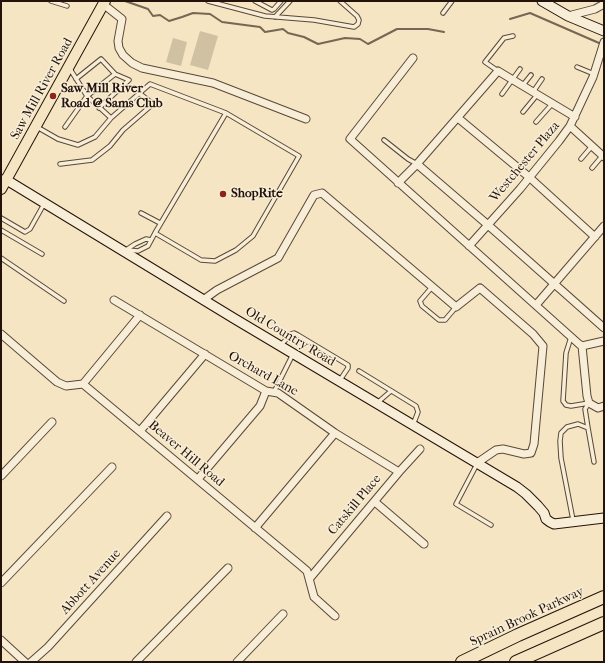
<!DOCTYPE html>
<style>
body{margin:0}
#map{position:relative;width:605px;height:663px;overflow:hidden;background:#f5e5c2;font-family:"IM FELL French Canon",serif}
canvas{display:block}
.frame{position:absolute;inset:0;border:2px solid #24130b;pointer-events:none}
</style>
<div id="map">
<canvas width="605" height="663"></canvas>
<div class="frame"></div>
</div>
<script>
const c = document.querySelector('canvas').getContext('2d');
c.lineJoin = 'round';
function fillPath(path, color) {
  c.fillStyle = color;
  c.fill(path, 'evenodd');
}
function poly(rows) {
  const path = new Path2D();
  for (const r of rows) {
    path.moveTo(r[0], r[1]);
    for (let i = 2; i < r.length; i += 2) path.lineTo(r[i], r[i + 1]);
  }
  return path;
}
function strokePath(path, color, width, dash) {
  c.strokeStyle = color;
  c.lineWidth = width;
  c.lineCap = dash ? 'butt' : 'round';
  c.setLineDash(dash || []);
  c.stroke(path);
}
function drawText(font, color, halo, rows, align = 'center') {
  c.font = font + ' "IM FELL French Canon",serif';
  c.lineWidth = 3;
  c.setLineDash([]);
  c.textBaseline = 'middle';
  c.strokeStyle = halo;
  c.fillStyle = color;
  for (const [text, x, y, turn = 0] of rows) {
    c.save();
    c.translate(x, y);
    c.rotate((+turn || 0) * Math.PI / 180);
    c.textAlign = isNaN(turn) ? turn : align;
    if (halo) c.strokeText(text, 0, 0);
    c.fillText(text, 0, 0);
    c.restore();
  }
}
fillPath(poly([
 [200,31,218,36,208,70,190,65],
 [173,38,187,42,181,66,166,62]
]), '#d1c1a3');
strokePath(poly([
 [125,1,148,9,153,16,160,15,169,21,182,17,193,13,210,14,222,22,260,27,265,32,283,29,288,33,304,37,318,44,345,38,360,39,368,44,397,29,428,29,444,32],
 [510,19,530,13,599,43]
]), '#776654', 2);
const lane = poly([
 [51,1,67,6],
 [208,1,265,16,314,20,354,27,358,24,359,20,357,16,340,1],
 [255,1,272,10,274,9,281,1],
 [443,13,452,1],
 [275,17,290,1],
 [577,67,594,74],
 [70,69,87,96,111,118],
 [498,71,485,62,504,38,513,36],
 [523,85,531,75],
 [533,92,542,79],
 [502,94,520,69],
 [99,108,129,80,115,74],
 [523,112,537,95],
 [536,122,552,104],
 [37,127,58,139,78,145,95,137,111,118,150,84,226,113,299,156,253,236,236,250,215,261,201,260,155,233,226,113],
 [65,127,87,96,115,74,101,59,76,79],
 [384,140,408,159,417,164],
 [581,159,592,146],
 [60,164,92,160,110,146,123,130,153,104,139,93],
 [592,168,603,155],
 [141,213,160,223],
 [1,218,25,232,30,229,44,204],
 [1,230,42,254],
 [126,250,135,244,146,239,151,240],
 [127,250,138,251,148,246,155,233],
 [1,258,64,301],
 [432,287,420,301,422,306,439,320,445,320,456,307],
 [571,337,566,353,563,401,566,405,571,406,589,403],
 [280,346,291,334,294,333,298,335,348,365,348,368,340,380],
 [359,371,416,406,418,412,413,425],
 [274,392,293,354],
 [377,403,391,391],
 [588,428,585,409,589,403],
 [477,464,456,504,491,525],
 [573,520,561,458,560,441,561,433,567,427,578,424,588,428,594,462]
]);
const street = poly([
 [103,4,122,19,118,41,119,48,123,55,132,63,142,68,213,83,306,119],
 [568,16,595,9,604,4],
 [413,58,350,139,579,344,582,346,587,396,589,403,598,408,604,406],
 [458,118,529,177,595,237],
 [570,126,604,157],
 [417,164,488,225,604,328],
 [398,183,417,164,498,71,575,117],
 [469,246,520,189,559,141,570,126,593,77,604,42],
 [114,300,266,391,278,393,335,433,399,472],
 [203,300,217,290,278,258,314,195,322,193,456,307,480,288,533,334,543,346,534,444,531,453,524,454,503,449,496,450,477,463],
 [536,305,604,226],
 [1,334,57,382,66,386,83,384,300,565,307,571,314,597,335,616],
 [582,346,604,341],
 [83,384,140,315],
 [140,431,205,354],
 [1,476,52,422],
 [198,479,260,406,266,391],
 [375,502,424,544],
 [255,528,335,433],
 [310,578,399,472,420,449],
 [1,583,112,467],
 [1,640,25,662],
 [31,662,48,647,167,516],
 [136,662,228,568],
 [237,662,283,614]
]);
const secondary = poly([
 [542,1,568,16,604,31],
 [5,179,235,319,517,487,526,494,538,506,544,513,546,519,550,522,554,524,604,518]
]);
const primary = poly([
 [1,189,105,1]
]);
const highway = poly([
 [462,662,518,635,604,597],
 [516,662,604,623]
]);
strokePath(lane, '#584839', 5.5);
strokePath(street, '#584839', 9);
strokePath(secondary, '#24130b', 11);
strokePath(primary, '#24130b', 12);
strokePath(highway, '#24130b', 14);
strokePath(lane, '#f8eed7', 3.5);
strokePath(street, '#f8eed7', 7);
strokePath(secondary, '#f8eed7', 9);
strokePath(primary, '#f5e5c2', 10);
strokePath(highway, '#f5e5c2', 12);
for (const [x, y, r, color] of [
 [53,96,4,"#8f2418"],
 [223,194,4,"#8f2418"]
]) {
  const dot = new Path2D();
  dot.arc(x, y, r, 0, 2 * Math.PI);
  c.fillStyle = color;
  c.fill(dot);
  strokePath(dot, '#f8eed7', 1.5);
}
drawText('13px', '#24130b', '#f8eed7', [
 ["Saw Mill River Road",42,89,-61],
 ["Westchester Plaza",525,162,-50],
 ["Old Country Road",290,337,31],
 ["Orchard Lane",263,374,29],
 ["Beaver Hill Road",186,454,40],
 ["Catskill Place",355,505,-50],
 ["Abbott Avenue",91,582,-48],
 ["Sprain Brook Parkway",527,617,-25]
]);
drawText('bold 13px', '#24130b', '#f8eed7', [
 ["Saw Mill River",61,89],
 ["Road @ Sams Club",61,104],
 ["ShopRite",231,194]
], 'left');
</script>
